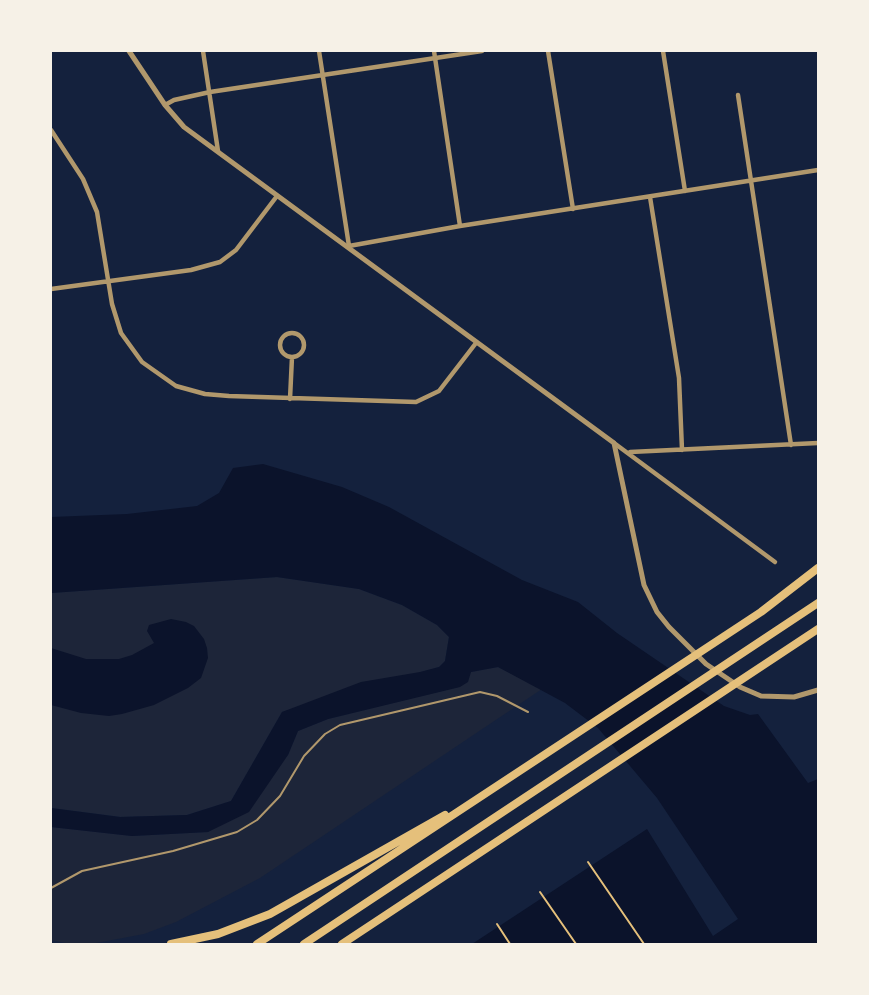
<!DOCTYPE html>
<style>
body{margin:0}
#map{position:relative;width:869px;height:995px;overflow:hidden;background:#14213d;font-family:Rubik,sans-serif}
canvas{display:block}
.frame{position:absolute;inset:0;border:52px solid #f6f1e7;pointer-events:none}
</style>
<div id="map">
<canvas width="869" height="995"></canvas>
<div class="frame"></div>
</div>
<script>
const c = document.querySelector('canvas').getContext('2d');
c.lineJoin = 'round';
function fillPath(path, color) {
  c.fillStyle = color;
  c.fill(path, 'evenodd');
}
function poly(rows) {
  const path = new Path2D();
  for (const r of rows) {
    if (r.length === 3) {
      path.moveTo(r[0] + r[2], r[1]);
      path.arc(r[0], r[1], r[2], 0, 2 * Math.PI);
      continue;
    }
    path.moveTo(r[0], r[1]);
    for (let i = 2; i < r.length; i += 2) path.lineTo(r[i], r[i + 1]);
  }
  return path;
}
function strokePath(path, color, width, dash) {
  c.strokeStyle = color;
  c.lineWidth = width;
  c.lineCap = dash ? 'butt' : 'round';
  c.setLineDash(dash || []);
  c.stroke(path);
}
fillPath(poly([
 [277,577,359,589,402,605,437,625,449,637,445,661,439,667,282,712,231,801,187,815,121,817,51,808,51,593],
 [498,667,542,689,260,878,176,922,144,934,91,944,70,944,51,940,51,827,132,836,208,832,288,755,298,731,328,719,458,687,471,672]
]), '#1d2539');
fillPath(poly([
 [263,464,342,487,389,507,522,580,578,602,617,633,724,706,750,715,758,714,808,783,818,779,818,944,472,944,647,829,713,936,738,919,657,798,598,728,565,703,498,667,471,672,468,682,460,687,328,719,298,731,288,755,249,812,208,832,132,836,51,827,51,808,120,817,187,815,231,801,282,712,361,682,420,672,439,667,445,661,449,637,437,625,402,605,359,589,277,577,51,593,51,517,127,514,197,506,219,493,233,468],
 [171,619,186,622,194,626,204,639,207,648,208,658,201,678,188,688,154,705,122,714,109,716,81,713,51,705,51,648,86,659,119,659,132,655,154,643,147,631,149,625]
]), '#0b132b');
strokePath(poly([
 [588,862,644,944],
 [540,892,576,944],
 [497,924,510,944]
]), '#e5c07b', 2);
strokePath(poly([
 [51,888,82,871,173,851,237,832,257,820,280,796,304,756,325,734,340,725,480,692,497,696,528,712]
]), '#b1986c', 2);
strokePath(poly([
 [203,51,218,151],
 [319,51,349,246,460,226,818,170],
 [434,51,460,226],
 [548,51,573,209],
 [663,51,685,191],
 [738,95,791,445],
 [165,105,174,100,210,92,482,51],
 [51,130,83,179,97,212,112,304,121,333,142,362,176,386,205,394,229,396,416,402,439,391,476,343],
 [650,197,679,378,682,450],
 [51,289,191,270,220,262,236,250,277,196],
 [292,345,12],
 [290,399,292,357],
 [614,443,775,562],
 [630,452,818,443]
]), '#b1986c', 4.5);
strokePath(poly([
 [129,51,165,105,184,127,614,443,644,585,657,612,669,627,706,664,740,687,761,696,794,697,818,690]
]), '#b1986c', 5);
strokePath(poly([
 [171,944,218,934,270,914,445,815],
 [257,944,761,612,818,568],
 [304,944,818,603],
 [342,944,818,629]
]), '#e5c07b', 8);
</script>
